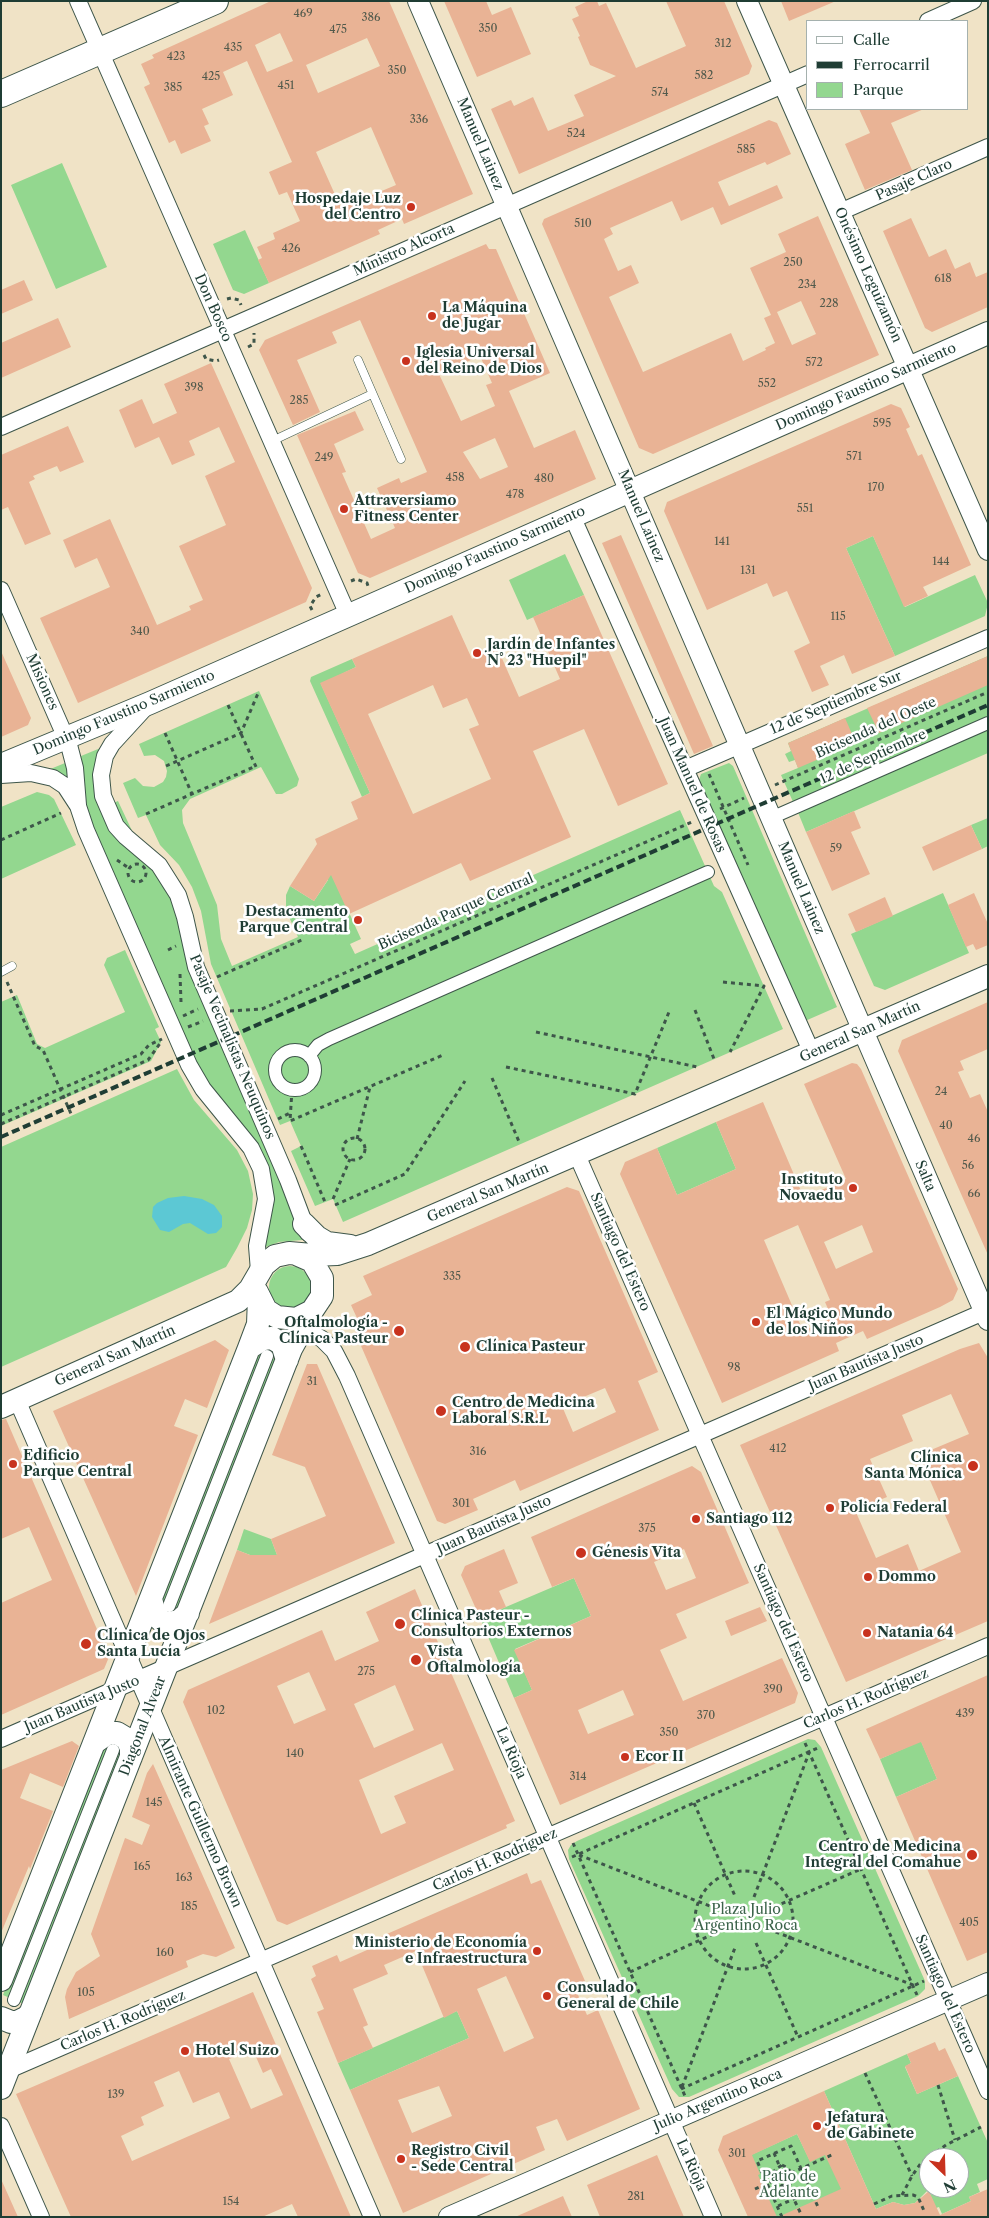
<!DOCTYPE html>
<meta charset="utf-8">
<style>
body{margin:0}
#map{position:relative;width:989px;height:2218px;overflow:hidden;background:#f0e3c6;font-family:"Libre Caslon Text",serif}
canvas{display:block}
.frame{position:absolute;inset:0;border:2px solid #1f3d34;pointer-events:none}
.legend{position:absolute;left:806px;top:20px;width:162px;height:90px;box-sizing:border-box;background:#fff;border:1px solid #a5b1ae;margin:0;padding:6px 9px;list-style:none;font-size:15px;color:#1f3d34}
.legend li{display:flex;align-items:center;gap:10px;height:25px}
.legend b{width:25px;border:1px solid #a5b1ae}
.north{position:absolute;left:919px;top:2148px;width:50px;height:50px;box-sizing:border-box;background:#fff;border:1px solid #a5b1ae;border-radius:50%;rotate:156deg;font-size:14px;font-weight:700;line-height:20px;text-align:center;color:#1f3d34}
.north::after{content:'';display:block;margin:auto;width:18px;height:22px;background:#c8321e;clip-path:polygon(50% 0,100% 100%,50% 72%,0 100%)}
</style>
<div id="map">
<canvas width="989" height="2218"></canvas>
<div class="frame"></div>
<ul class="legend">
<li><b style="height:6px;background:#fff"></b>Calle</li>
<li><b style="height:6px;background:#1f3d34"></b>Ferrocarril</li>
<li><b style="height:14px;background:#93d78f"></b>Parque</li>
</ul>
<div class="north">N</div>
</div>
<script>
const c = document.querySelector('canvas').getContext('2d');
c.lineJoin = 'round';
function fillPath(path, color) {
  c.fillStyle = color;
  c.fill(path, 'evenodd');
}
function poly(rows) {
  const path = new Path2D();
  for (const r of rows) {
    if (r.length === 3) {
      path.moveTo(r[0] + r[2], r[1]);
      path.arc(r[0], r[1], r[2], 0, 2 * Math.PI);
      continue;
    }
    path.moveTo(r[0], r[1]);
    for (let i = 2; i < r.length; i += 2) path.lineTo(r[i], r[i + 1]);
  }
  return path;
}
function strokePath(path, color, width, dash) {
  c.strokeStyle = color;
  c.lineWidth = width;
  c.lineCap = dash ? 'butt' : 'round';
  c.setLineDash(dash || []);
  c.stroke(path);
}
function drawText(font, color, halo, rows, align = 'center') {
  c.font = font + ' "Libre Caslon Text",serif';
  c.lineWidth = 5;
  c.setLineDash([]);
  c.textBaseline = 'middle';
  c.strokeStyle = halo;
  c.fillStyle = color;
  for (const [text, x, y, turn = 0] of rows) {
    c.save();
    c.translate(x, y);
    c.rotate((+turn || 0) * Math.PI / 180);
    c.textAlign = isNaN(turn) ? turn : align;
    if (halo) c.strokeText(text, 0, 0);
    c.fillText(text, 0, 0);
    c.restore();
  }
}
fillPath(poly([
 [62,163,107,267,56,289,11,185],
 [245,230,269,283,244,294,233,290,213,244],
 [873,536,905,607,975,575,988,603,985,616,895,656,846,548],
 [565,554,584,595,527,620,509,580],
 [988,656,988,719,794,804,781,775,798,768,795,760,789,762,785,754,791,751,788,743],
 [352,659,356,667,321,684,370,793,362,797,310,681,311,677],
 [259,691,299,779,297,786,282,794,276,794,261,767,190,799,182,810,183,823,217,905,221,939,232,966,298,937,286,910,286,895,290,886,314,901,328,880,323,871,327,864,361,939,350,944,355,954,680,810,714,886,722,892,783,1029,343,1222,333,1199,315,1206,291,1151,301,1146,290,1121,280,1125,211,964,201,911,192,887,179,865,160,845,146,815,138,818,123,783,135,778,143,786,154,787,163,782,166,777,167,771,164,761,155,755,144,756,139,744],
 [988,727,988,753,806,832,797,810],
 [103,747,95,783,164,880,292,1201,302,1240,279,1242,263,1248,269,1184,206,1085,96,836,84,796,81,756],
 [65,763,72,785,48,770],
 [729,763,733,766,837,1007,805,1021,699,780,701,774],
 [37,792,49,795,54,799,76,845,1,879,1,807],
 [118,801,135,837,128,831,111,804],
 [988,818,988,846,982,849,971,825],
 [943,893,969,953,885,990,874,986,851,934],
 [125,950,159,1027,155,1029,161,1042,151,1061,1,1126,1,1002,17,995,37,1044,45,1048,125,1012,104,965,107,958],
 [177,1069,194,1100,237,1150,248,1171,253,1194,252,1210,247,1228,237,1248,226,1267,1,1367,1,1147],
 [716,1122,736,1169,677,1195,657,1148],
 [290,1287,21],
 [256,1351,279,1361,181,1610,157,1601],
 [244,1529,271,1539,277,1555,250,1555,237,1550],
 [574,1578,591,1616,515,1649,532,1690,514,1698,480,1618],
 [808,1739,815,1740,821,1747,925,1981,925,1989,918,1996,689,2097,679,2097,672,2089,569,1859,568,1850,571,1845,577,1841],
 [921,1741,937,1779,896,1797,880,1759],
 [101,1746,124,1754,26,2005,3,1995],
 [457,2011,469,2038,350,2090,338,2063],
 [907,2054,911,2063,905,2067,917,2094,958,2076,988,2143,988,2179,977,2184,980,2192,969,2197,971,2201,942,2214,939,2207,936,2208,928,2190,915,2203,904,2205,893,2202,876,2209,824,2091],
 [929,2158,959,2158,959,2188,929,2188],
 [797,2134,810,2161,833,2151,851,2192,796,2217,768,2217,742,2159]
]), '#93d78f');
fillPath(poly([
 [184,1196,202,1199,214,1205,222,1216,222,1227,216,1233,208,1234,190,1223,183,1224,169,1232,160,1230,152,1217,153,1207,157,1203,168,1198]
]), '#5cc8d4');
fillPath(poly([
 [271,1,389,1,473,194,404,224,402,219,378,230,380,234,269,283,258,260,262,258,257,247,275,239,273,233,300,221,287,192,279,195,269,172,292,162,247,61,223,72,233,95,202,109,209,124,204,126,211,141,181,154,175,140,169,143,165,134,144,87,150,84,141,64,154,58,152,55],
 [280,33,293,61,267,72,255,45],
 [367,38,380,66,318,93,306,65],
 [371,127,396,185,341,208,316,152],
 [444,1,486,1,492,15,511,7,531,54,477,77],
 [588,1,597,1,599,6,606,3,636,68,686,46,666,1,724,1,752,66,749,74,519,174,491,109,511,100,514,106,533,97,548,131,584,116,574,95,616,76,590,65,578,37,580,36,572,19,579,16,575,7],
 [781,1,836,1,789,21],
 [859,109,924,109,891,123,912,170,865,190,845,144,870,133],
 [769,120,777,123,791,154,767,165,765,162,718,182,729,206,777,185,783,198,721,225,713,207,681,221,672,201,610,228,613,234,604,239,618,271,631,265,639,283,609,297,643,372,731,333,743,361,766,350,765,348,775,343,764,318,771,315,750,268,786,252,778,234,818,216,879,355,653,454,639,448,542,224,544,219],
 [801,301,816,334,792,345,777,312],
 [911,218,929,257,946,249,955,269,970,262,976,277,988,272,988,307,932,332,925,328,883,231],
 [486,244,489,249,496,249,550,373,509,391,534,448,575,430,596,479,370,578,358,573,297,435,355,411,364,430,334,444,346,472,342,473,371,539,395,528,377,488,399,478,401,483,427,472,360,320,332,332,337,343,297,360,320,412,293,425,259,350,265,340],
 [480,356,492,383,486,385,495,406,461,421,439,374],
 [495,438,508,467,480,479,463,452],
 [24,280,33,300,1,314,1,290],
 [58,318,71,347,1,378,1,343],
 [211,363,312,588,306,602,78,703,40,618,110,587,97,558,75,568,63,540,110,519,157,625,191,610,189,606,203,600,179,546,226,525,205,476,235,462,219,427,189,441,195,455,172,465,159,437,135,448,119,410,142,399,153,424,177,413,164,384],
 [891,404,901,408,910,427,906,429,918,456,922,454,971,565,923,587,928,596,904,607,873,536,846,548,895,656,852,674,844,655,820,666,829,685,812,692,794,651,810,643,787,591,773,597,767,583,707,610,664,511,667,502],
 [68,426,84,462,60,472,57,466,33,476,35,479,29,482,51,534,25,545,8,507,1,510,1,455],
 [621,535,713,746,694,754,602,543],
 [584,595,668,784,618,806,584,729,533,751,571,837,470,881,461,863,349,914,331,875,314,901,290,886,317,844,315,839,358,819,351,802,370,793,320,683,356,667,352,659,452,615,472,659,497,647,519,697,560,679,533,617],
 [433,685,443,708,467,698,479,725,469,729,491,779,413,814,368,714],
 [1,651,31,718,28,725,1,737],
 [988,656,988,685,879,733,867,708],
 [845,718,856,743,798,768,788,743],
 [854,811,861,828,851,832,870,874,832,891,806,832],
 [971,825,982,849,933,871,922,847],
 [974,893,988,924,988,945,976,950,973,944,966,947,948,905],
 [885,897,893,916,856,932,848,914],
 [988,1002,988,1049,960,1061,964,1070,958,1072,970,1098,980,1094,988,1112,988,1255,898,1051,902,1040],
 [852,1063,857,1064,861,1069,958,1289,953,1300,940,1307,867,1339,863,1331,836,1343,839,1351,722,1403,620,1174,625,1162,657,1148,677,1195,736,1169,716,1122,763,1102,804,1198,846,1179,804,1084],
 [798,1225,830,1300,825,1302,832,1318,803,1331,764,1240],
 [862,1225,873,1252,836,1269,824,1242],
 [567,1187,579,1191,658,1372,638,1381,659,1430,520,1491,515,1480,473,1499,478,1510,445,1524,437,1521,355,1332,362,1329,351,1305,372,1295,363,1276],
 [605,1388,616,1412,573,1432,562,1406],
 [215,1340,229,1350,207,1408,185,1399,174,1426,198,1435,136,1596,53,1411],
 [979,1343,988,1358,988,1621,846,1682,740,1445,960,1349],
 [951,1394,969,1434,919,1455,961,1552,919,1571,908,1544,876,1558,855,1510,887,1497,870,1459,913,1441,902,1415],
 [307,1364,317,1364,395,1543,209,1624,237,1550,250,1555,277,1555,271,1539,326,1516,305,1467,272,1455],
 [6,1419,109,1657,104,1669,1,1715,1,1603,52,1580,29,1527,1,1539,1,1420],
 [692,1466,701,1472,749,1583,676,1614,687,1638,660,1650,683,1701,782,1658,798,1693,795,1703,560,1805,514,1698,532,1690,514,1650,591,1616,574,1578,552,1587,531,1537],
 [684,1549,696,1578,666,1590,654,1562],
 [623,1690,634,1715,588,1734,578,1710],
 [504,1549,518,1583,499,1591,506,1607,480,1618,461,1575,465,1566],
 [415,1589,515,1821,506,1825,507,1828,287,1925,277,1921,183,1702,188,1690,322,1630,335,1661,379,1641,366,1612],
 [309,1672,326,1710,294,1724,277,1686],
 [395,1685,414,1730,374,1748,354,1704],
 [442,1743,454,1770,394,1796,406,1823,381,1834,359,1780],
 [760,1607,767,1621,731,1636,725,1621],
 [988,1675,988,1952,967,1961,896,1797,937,1779,921,1742,880,1759,866,1729],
 [72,1741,79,1746,63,1787,30,1773,20,1798,53,1811,30,1869,29,1866,1,1933,1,1770],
 [153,1764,235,1948,216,1957,203,1954,186,1961,188,1967,69,2019,65,1997,67,1989,76,1972,100,1956,91,1934,125,1838,142,1845,150,1825,132,1817,147,1773],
 [527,1873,531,1884,541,1880,585,1981,574,1986,587,2015,598,2010,640,2109,567,2141,557,2119,536,2127,545,2150,403,2213,350,2090,469,2038,457,2011,444,2018,416,1951,384,1965,388,1974,353,1989,368,2025,363,2027,373,2048,338,2063,317,2012,324,2009,311,1979,316,1976,312,1966,337,1955,340,1962,376,1946,373,1940],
 [506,1976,534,2038,504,2052,477,1989],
 [439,2086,452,2116,412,2133,398,2100],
 [253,1992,351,2217,298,2217,292,2204,262,2217,71,2217,16,2094],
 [253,2050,263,2073,271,2069,283,2095,251,2109,229,2059],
 [179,2071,193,2103,219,2092,230,2118,132,2161,121,2136,144,2125,141,2117,164,2106,154,2082],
 [935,2042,939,2051,945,2048,958,2076,917,2094,905,2066,911,2063,907,2054],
 [824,2091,876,2209,893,2202,904,2205,915,2203,929,2191,940,2215,971,2201,969,2197,988,2189,988,2217,778,2217,841,2189,825,2155,810,2162,797,2134,752,2155,760,2174,758,2175,777,2217,748,2217,718,2150,723,2136],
 [657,2155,684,2217,600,2217,587,2185],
 [1,2179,18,2217,1,2217],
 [563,2196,572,2217,515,2217]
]), '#e9b395');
const service = poly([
 [358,360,401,459],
 [272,441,372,394],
 [1,972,12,966]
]);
const pedestrian = poly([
 [771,818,988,723],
 [295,1070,20],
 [309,1056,318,1045,329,1039,708,872],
 [169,1606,267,1356],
 [14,2000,113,1750]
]);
const minor = poly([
 [78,1,348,615],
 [928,21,973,1],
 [840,212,988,147],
 [1,427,808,74],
 [572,516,812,1053],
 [1,590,69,745,75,768,78,805],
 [145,708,112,744,105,756,101,775,103,796,116,826,126,837,159,865,178,895,185,917,196,967,288,1180,308,1233],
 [685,769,988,638],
 [1,775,31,773,53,778,65,786,78,806,86,830,189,1065,203,1089,251,1148,261,1169,266,1199,257,1246,259,1271],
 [577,1155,988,2091],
 [294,1323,322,1339,334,1351,347,1376,713,2217],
 [17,1400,372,2217],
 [1,1739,988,1310],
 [4,2072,988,1646],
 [1,2126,41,2217]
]);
const tertiary = poly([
 [418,1,988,1320],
 [747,1,988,550],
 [449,2217,988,1983]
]);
const secondary = poly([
 [1,765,150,703,988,333],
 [304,1224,317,1237,327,1243,350,1246],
 [257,1292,266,1310,277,1317,296,1319,312,1311,322,1296,322,1278,312,1261,296,1254],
 [249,1348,263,1339,272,1338,282,1344,287,1360],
 [1,1407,238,1301,250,1289,264,1265,275,1256,289,1253,312,1255,337,1254,368,1244,988,976],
 [151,1599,155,1615,163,1622,168,1623,179,1621,188,1613],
 [94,1743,108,1733,117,1733,127,1739,131,1748,131,1757],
 [1,1980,249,1348,258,1324,259,1298],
 [1,2018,11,2022,17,2022,27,2017,31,2012],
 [1,2088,291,1349,312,1311]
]);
const trunk = poly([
 [1,94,215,1]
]);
strokePath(service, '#3e564a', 9);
strokePath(pedestrian, '#3e564a', 14);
strokePath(minor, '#3e564a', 18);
strokePath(tertiary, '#3e564a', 22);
strokePath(secondary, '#3e564a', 24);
strokePath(trunk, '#3e564a', 28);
strokePath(poly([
 [227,299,231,298,239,300,241,305],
 [248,347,254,344,254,333],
 [204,355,206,359,216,361,219,360],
 [351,581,356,579,367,583,368,586],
 [312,610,310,606,316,597,322,594],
 [228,705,257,769],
 [165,733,192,794],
 [166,766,241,733,259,691],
 [709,774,748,865],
 [775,785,988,692],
 [720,809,744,798],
 [146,814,256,766],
 [1,840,61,813],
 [117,860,130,869],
 [137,873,9],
 [168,950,176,946],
 [180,974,181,1002],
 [217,977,304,939],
 [7,982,35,1046,43,1050,72,1116],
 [723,982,764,986,730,1052],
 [695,1010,714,1059],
 [230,1011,262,1009,692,822],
 [183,1016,198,1009],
 [188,1027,203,1021],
 [536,1032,697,1067],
 [506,1067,635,1094,669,1012],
 [492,1078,520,1144],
 [292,1090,290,1121,443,1055],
 [1,1115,141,1054,149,1045,162,1039],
 [278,1119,290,1113],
 [1,1124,148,1060,161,1042],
 [354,1149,11],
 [357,1139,370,1087],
 [301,1146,325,1202],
 [333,1199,350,1159],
 [335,1205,405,1174,465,1081],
 [805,1743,917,1995],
 [694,1803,735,1896],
 [573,1843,685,2096],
 [579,1855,720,1910],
 [572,1857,820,1747],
 [744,1920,49],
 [754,1897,809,1753],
 [767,1910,861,1869],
 [768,1929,913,1985],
 [756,1943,798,2037],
 [630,1972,720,1931],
 [865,2073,912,2176],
 [938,2085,955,2140],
 [682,2087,736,1945],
 [681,2089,924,1981],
 [774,2153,779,2165],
 [782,2165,788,2168,792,2175,792,2182,788,2187,781,2185,776,2177,775,2170,782,2165],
 [791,2173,834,2154],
 [788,2187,801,2214],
 [755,2189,777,2179],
 [902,2195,912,2176,921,2163,946,2145,981,2127],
 [874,2204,892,2196,913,2195,918,2197,925,2213],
 [778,2206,811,2191],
 [782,2217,757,2161,791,2146,818,2207]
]), '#3e564a', 3, [4, 4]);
strokePath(service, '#fff', 8);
strokePath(pedestrian, '#fff', 12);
strokePath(minor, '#fff', 16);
strokePath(tertiary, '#fff', 20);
strokePath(secondary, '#fff', 22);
strokePath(trunk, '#fff', 26);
strokePath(poly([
 [1,1137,988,705]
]), '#1f3d34', 4, [8, 4]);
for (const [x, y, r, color] of [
 [411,207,5,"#c8321e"],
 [432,316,5,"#c8321e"],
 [406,361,5,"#c8321e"],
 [344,509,5,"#c8321e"],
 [477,653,5,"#c8321e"],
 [358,920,5,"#c8321e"],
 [853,1188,5,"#c8321e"],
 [756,1322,5,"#c8321e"],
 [399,1331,6,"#c8321e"],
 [465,1347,6,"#c8321e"],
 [441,1411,6,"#c8321e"],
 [13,1464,5,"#c8321e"],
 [973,1466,6,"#c8321e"],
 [830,1508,5,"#c8321e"],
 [696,1519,5,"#c8321e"],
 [581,1553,6,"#c8321e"],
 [868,1577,5,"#c8321e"],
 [400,1624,6,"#c8321e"],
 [867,1633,5,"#c8321e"],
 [86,1644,6,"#c8321e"],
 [416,1660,6,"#c8321e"],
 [625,1757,5,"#c8321e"],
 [972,1855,6,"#c8321e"],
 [537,1951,5,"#c8321e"],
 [547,1996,5,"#c8321e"],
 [185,2051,5,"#c8321e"],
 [817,2126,5,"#c8321e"],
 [401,2159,5,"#c8321e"]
]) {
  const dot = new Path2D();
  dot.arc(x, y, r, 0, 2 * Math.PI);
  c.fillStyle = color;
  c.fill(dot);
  strokePath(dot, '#fff', 2);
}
drawText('11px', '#525a4c', null, [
 ["469",303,14],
 ["386",371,18],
 ["350",488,29],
 ["475",338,30],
 ["312",723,44],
 ["435",233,48],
 ["423",176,57],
 ["350",397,71],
 ["582",704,76],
 ["425",211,77],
 ["451",286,86],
 ["385",173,88],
 ["574",660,93],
 ["336",419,120],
 ["524",576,134],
 ["585",746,150],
 ["510",583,224],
 ["426",291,249],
 ["250",793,263],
 ["618",943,279],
 ["234",807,285],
 ["228",829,304],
 ["572",814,363],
 ["552",767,384],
 ["398",194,388],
 ["285",299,401],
 ["595",882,424],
 ["571",854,457],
 ["249",324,458],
 ["458",455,478],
 ["480",544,479],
 ["170",876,488],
 ["478",515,495],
 ["551",805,509],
 ["141",722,542],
 ["144",941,562],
 ["131",748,571],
 ["115",838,617],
 ["340",140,632],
 ["59",836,849],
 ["24",941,1092],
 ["40",946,1126],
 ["46",974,1139],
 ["56",968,1166],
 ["66",974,1194],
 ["335",452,1277],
 ["98",734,1368],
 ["31",312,1382],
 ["412",778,1449],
 ["316",478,1452],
 ["301",461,1504],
 ["375",647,1529],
 ["275",366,1672],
 ["390",773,1690],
 ["102",216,1711],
 ["439",965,1714],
 ["370",706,1716],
 ["350",669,1733],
 ["140",295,1754],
 ["314",578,1777],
 ["145",154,1803],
 ["165",142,1867],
 ["163",184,1878],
 ["185",189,1907],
 ["405",969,1923],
 ["160",165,1953],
 ["105",86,1993],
 ["139",116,2095],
 ["301",737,2154],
 ["281",636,2197],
 ["154",231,2202]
]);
drawText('14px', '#1f3d34', '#fff', [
 ["Manuel Lainez",480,144,67],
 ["Pasaje Claro",914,180,-24],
 ["Ministro Alcorta",404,250,-24],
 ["Onésimo Leguizamón",868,275,66],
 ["Don Bosco",213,308,66],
 ["Domingo Faustino Sarmiento",866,387,-24],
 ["Manuel Lainez",641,516,67],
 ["Domingo Faustino Sarmiento",495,550,-24],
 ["Misiones",42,682,66],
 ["12 de Septiembre Sur",836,703,-23],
 ["Domingo Faustino Sarmiento",124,713,-23],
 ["Bicisenda del Oeste",876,728,-24],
 ["12 de Septiembre",873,757,-24],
 ["Juan Manuel de Rosas",692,785,66],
 ["Manuel Lainez",801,888,67],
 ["Bicisenda Parque Central",456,912,-24],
 ["General San Martín",860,1032,-24],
 ["Pasaje Vecinalistas Neuquinos",232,1047,67],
 ["Salta",925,1176,67],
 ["General San Martín",488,1193,-23],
 ["Santiago del Estero",620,1252,66],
 ["General San Martín",115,1356,-24],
 ["Juan Bautista Justo",866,1363,-23],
 ["Juan Bautista Justo",494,1525,-24],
 ["Santiago del Estero",783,1623,66],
 ["Carlos H. Rodríguez",866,1699,-23],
 ["Juan Bautista Justo",82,1704,-23],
 ["Diagonal Alvear",143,1726,-69],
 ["La Rioja",511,1753,66],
 ["Almirante Guillermo Brown",200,1822,66],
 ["Carlos H. Rodríguez",495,1860,-24],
 ["Santiago del Estero",945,1994,66],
 ["Carlos H. Rodríguez",123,2021,-23],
 ["Julio Argentino Roca",718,2100,-23],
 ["La Rioja",691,2165,66]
]);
drawText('bold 14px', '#1f3d34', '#fff', [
 ["Hospedaje Luz",401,199,"right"],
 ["del Centro",401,215,"right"],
 ["La Máquina",442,308],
 ["de Jugar",442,324],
 ["Iglesia Universal",416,353],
 ["del Reino de Dios",416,369],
 ["Attraversiamo",354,501],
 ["Fitness Center",354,517],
 ["Jardín de Infantes",487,645],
 ["N° 23 \"Huepil\"",487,661],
 ["Destacamento",348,912,"right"],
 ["Parque Central",348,928,"right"],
 ["Instituto",843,1180,"right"],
 ["Novaedu",843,1196,"right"],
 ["El Mágico Mundo",766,1314],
 ["de los Niños",766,1330],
 ["Oftalmología -",388,1323,"right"],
 ["Clínica Pasteur",388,1339,"right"],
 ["Clínica Pasteur",476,1347],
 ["Centro de Medicina",452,1403],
 ["Laboral S.R.L",452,1419],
 ["Edificio",23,1456],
 ["Parque Central",23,1472],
 ["Clínica",962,1458,"right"],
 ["Santa Mónica",962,1474,"right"],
 ["Policía Federal",840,1508],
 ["Santiago 112",706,1519],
 ["Génesis Vita",592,1553],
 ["Dommo",878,1577],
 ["Clínica Pasteur -",411,1616],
 ["Consultorios Externos",411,1632],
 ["Natania 64",877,1633],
 ["Clínica de Ojos",97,1636],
 ["Santa Lucía",97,1652],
 ["Vista",427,1652],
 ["Oftalmología",427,1668],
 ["Ecor II",635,1757],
 ["Centro de Medicina",961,1847,"right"],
 ["Integral del Comahue",961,1863,"right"],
 ["Ministerio de Economía",527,1943,"right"],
 ["e Infraestructura",527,1959,"right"],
 ["Consulado",557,1988],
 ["General de Chile",557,2004],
 ["Hotel Suizo",195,2051],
 ["Jefatura",827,2118],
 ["de Gabinete",827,2134],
 ["Registro Civil",411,2151],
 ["- Sede Central",411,2167]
], 'left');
drawText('14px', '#3c644b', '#fff', [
 ["Plaza Julio",746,1910],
 ["Argentino Roca",746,1926],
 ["Patio de",789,2177],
 ["Adelante",789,2193]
]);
</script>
